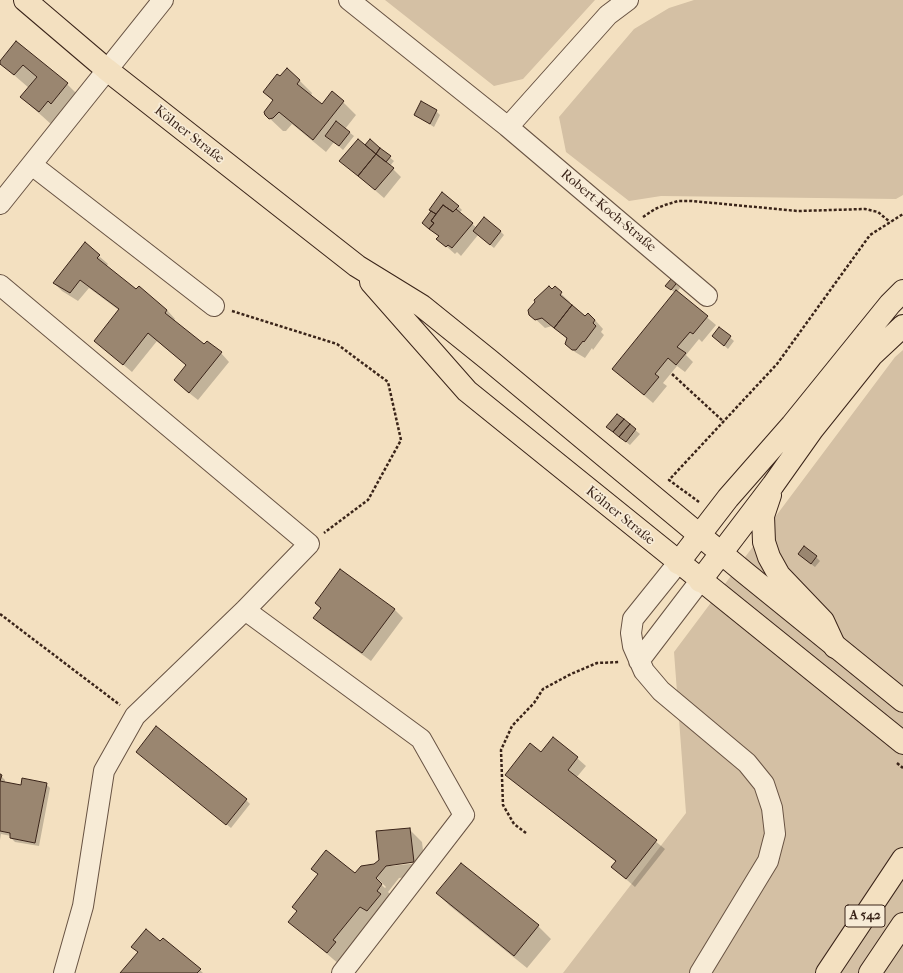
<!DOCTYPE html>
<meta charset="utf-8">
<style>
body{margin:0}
canvas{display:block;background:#f3e0c0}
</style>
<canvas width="903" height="973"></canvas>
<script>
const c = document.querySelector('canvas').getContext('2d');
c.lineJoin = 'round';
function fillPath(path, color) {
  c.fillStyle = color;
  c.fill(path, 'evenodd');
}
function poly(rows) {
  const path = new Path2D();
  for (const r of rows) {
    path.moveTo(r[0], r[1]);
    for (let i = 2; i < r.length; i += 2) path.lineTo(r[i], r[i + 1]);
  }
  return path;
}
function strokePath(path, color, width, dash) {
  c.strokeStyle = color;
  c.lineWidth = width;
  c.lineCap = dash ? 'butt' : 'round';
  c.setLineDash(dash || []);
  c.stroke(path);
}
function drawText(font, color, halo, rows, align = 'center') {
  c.font = font + ' "IM FELL French Canon",serif';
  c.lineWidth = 3.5;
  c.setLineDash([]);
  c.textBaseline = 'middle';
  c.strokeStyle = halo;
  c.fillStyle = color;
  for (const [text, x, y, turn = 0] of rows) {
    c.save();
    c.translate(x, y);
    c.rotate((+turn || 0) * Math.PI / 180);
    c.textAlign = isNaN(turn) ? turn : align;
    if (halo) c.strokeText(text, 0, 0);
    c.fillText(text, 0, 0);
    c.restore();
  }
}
fillPath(poly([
 [385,0,595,0,523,79,494,86],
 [694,0,903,0,903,195,896,199,661,196,629,201,566,152,559,117,634,29,669,8],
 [903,350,903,973,563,973,686,813,674,652,895,357]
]), '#d4c0a4');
fillPath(poly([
 [16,43,67,84,80,97,52,125,21,97,29,88,0,63],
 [281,77,299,80,312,93,311,96,322,106,343,102,356,115,345,129,354,136,343,150,334,142,326,152,292,124,286,131,283,131,265,114,273,101,264,92],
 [436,111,440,115,434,127,415,115],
 [370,141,394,161,390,166,401,177,384,198,341,161,365,146],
 [442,194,458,206,462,210,459,213,477,228,500,231,504,235,494,248,478,235,461,256,457,252,455,254,438,239,439,237,427,227],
 [85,244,108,264,106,267,136,290,139,287,167,310,175,319,174,321,204,345,221,353,229,362,198,400,184,389,187,366,157,341,132,372,95,341,120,311,89,288,78,301,62,291,54,283],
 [676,284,680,288,677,292,716,325,702,342,699,339,686,355,693,362,685,372,677,366,663,383,667,386,653,403,613,369,675,293,667,286],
 [555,288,570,302,569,304,585,318,595,320,603,329,601,332,604,335,593,350,592,348,585,358,575,352,566,344,567,339,552,326,545,328,530,314],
 [720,329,734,341,728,349,718,340],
 [617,415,640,434,630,445,612,431],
 [816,557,820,561,815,567,803,558],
 [340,570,395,610,403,618,371,661,323,626,315,618,321,609,316,603],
 [137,752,246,800,250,804,231,828],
 [541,753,577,758,586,766,576,778,665,849,635,887,612,867,616,862,506,775],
 [0,775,5,780,5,783,22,786,46,784,50,788,39,846,15,842,11,838,11,836,1,834,0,840],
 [409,829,422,842,426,875,399,878,388,892,394,898,340,965,290,922,298,911,319,875,313,869,356,875,374,865],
 [418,861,419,863,391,866,391,864],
 [374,878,377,878,386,887,385,888],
 [437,893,538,926,551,939,527,968,450,906],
 [160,943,200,970,203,973,122,973]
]), '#0003');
const building = poly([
 [16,41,68,83,51,104,48,101,39,112,20,97,37,77,23,65,14,75,0,64,0,61,16,41],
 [287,68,300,80,297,84,322,104,332,91,344,101,313,140,279,112,273,118,269,119,265,115,264,112,273,100,263,92,277,74,280,76,287,68],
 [421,101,437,110,430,124,414,115,421,101],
 [336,121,350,132,339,146,325,136,336,121],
 [358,139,376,154,358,176,339,161,358,139],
 [370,139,380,148,376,154,365,145,370,139],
 [380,148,391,156,386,162,376,154,380,148],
 [376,154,394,168,375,190,358,176,376,154],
 [442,192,459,206,453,212,443,205,436,214,429,210,442,192],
 [443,205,453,212,456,209,473,223,452,248,448,245,446,247,436,239,439,236,429,229,434,223,431,221,443,205],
 [431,211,436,214,431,221,434,223,429,229,422,223,431,211],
 [484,217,501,231,490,245,473,231,484,217],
 [85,242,100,255,97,258,136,289,139,286,167,310,165,313,204,344,207,341,222,352,189,393,174,380,186,365,148,333,123,365,94,341,119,309,80,280,70,293,53,283,85,242],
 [671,279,676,284,671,290,665,286,671,279],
 [549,286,552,289,555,286,562,292,560,295,572,305,554,328,542,318,535,320,529,315,528,310,535,302,534,300,549,286],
 [676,290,708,316,693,334,690,332,677,347,686,353,676,365,668,358,655,374,659,377,644,395,612,369,676,290],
 [572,305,585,316,588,313,595,320,593,323,596,326,584,342,583,341,576,350,572,350,565,344,567,338,554,328,572,305],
 [719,327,731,336,724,346,712,336,719,327],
 [617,414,624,419,613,432,606,427,617,414],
 [624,419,630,424,619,437,613,432,624,419],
 [630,424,636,429,626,442,619,437,630,424],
 [804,546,817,556,811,564,798,554,804,546],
 [340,569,395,609,362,653,313,618,321,608,315,603,340,569],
 [156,726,247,799,226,825,136,752,156,726],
 [553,737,578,757,568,770,657,840,626,879,611,867,616,861,505,775,530,743,541,752,553,737],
 [0,774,2,775,0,781,21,785,22,778,47,783,35,843,10,838,10,833,0,831,0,774],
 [410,828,414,862,386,866,376,878,382,884,377,891,381,894,367,911,360,907,333,940,336,942,327,953,288,922,297,911,292,907,318,874,311,869,326,850,355,873,361,866,374,864,379,860,376,831,410,828],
 [461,863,539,925,514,956,436,893,461,863],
 [146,929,160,941,163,938,201,969,197,973,120,973,138,952,131,947,146,929]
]);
fillPath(building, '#9a8670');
strokePath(building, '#3a2419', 1);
const minor = poly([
 [349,0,508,127,608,15,628,0],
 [508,127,707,296],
 [32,165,214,306],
 [0,204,163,0],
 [0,285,309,544,245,610,135,716,104,771,83,906,64,973],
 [678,563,633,619,631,633,633,646,644,671,661,691,747,763,764,784,772,808,775,834,768,861,700,973],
 [245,610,421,739,464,815,342,973],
 [639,661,700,581]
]);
const major = poly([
 [25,0,106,69,357,266,422,306,489,360,744,572,903,701],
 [371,282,467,391,903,743]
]);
const highway = poly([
 [770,495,763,516,764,542,769,557,779,575,823,621,835,647],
 [678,563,728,498,792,425,890,304,903,291],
 [700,581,773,485,812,430,872,355,903,326],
 [827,973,903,859],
 [870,973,903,924]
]);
strokePath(minor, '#685343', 22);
strokePath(major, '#3a2419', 24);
strokePath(highway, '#3a2419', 24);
strokePath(poly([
 [643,217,655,209,665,205,678,201,692,201,798,211,865,209,878,212,890,222],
 [232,311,337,344,388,382,401,440,368,500,324,533],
 [672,374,724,422],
 [699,502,669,480,777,364,870,235,903,214],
 [0,614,120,705],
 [897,763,903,768],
 [526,833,514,824,503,805,501,750,512,726,534,703,543,689,571,674,597,663,620,662]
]), '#3a2419', 2.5, [3, 2]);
strokePath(minor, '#f7ebd6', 20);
strokePath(major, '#f3e0c0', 22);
strokePath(highway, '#f3e0c0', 22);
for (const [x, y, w] of [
 [865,916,40]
]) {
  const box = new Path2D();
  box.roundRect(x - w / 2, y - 11, w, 22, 3);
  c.fillStyle = '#f7ebd6';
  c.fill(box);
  strokePath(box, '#3a2419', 1);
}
drawText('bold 13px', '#3a2419', null, [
 ["A 542",865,916]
]);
drawText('14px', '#3a2419', '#f7ebd6', [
 ["Kölner Straße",189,135,38],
 ["Robert-Koch-Straße",608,211,40],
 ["Kölner Straße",620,516,39]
]);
</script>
